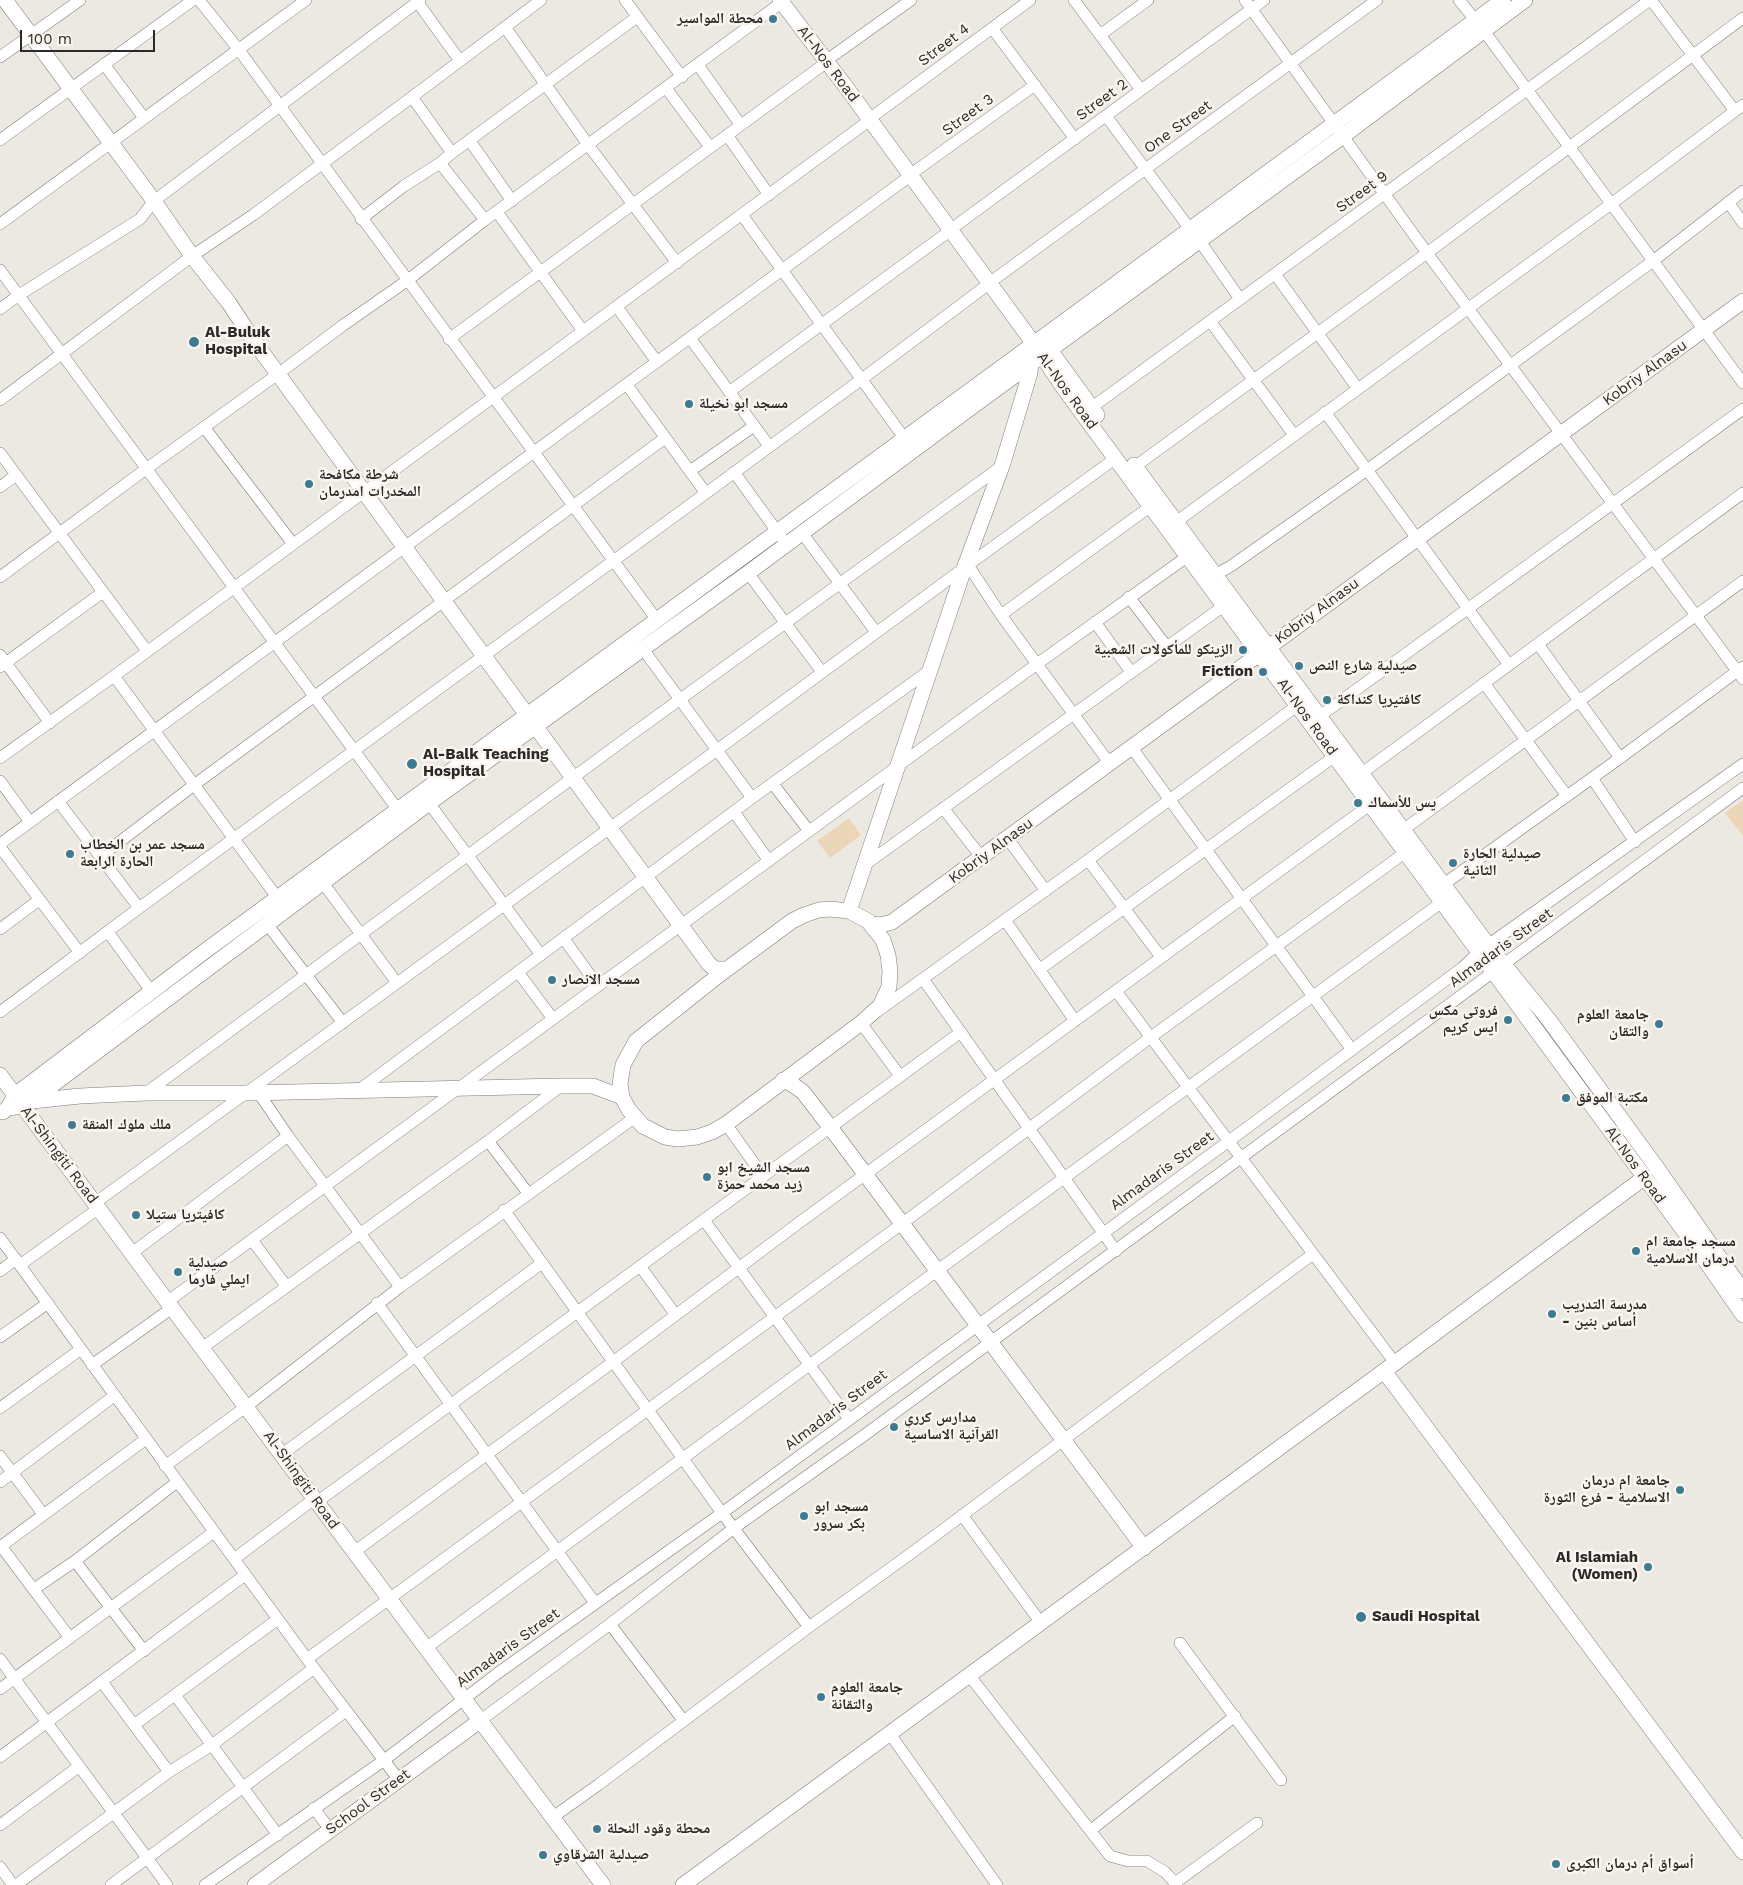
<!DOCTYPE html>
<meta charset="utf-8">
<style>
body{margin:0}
#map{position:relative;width:1743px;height:1885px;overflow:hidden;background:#ece8e2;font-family:"Work Sans",sans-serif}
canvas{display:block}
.scale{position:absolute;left:20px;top:30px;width:135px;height:22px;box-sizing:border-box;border:2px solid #2c2a28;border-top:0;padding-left:6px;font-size:15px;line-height:18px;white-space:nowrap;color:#2c2a28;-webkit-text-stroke:4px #faf5ef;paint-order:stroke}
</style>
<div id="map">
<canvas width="1743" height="1885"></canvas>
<div class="scale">100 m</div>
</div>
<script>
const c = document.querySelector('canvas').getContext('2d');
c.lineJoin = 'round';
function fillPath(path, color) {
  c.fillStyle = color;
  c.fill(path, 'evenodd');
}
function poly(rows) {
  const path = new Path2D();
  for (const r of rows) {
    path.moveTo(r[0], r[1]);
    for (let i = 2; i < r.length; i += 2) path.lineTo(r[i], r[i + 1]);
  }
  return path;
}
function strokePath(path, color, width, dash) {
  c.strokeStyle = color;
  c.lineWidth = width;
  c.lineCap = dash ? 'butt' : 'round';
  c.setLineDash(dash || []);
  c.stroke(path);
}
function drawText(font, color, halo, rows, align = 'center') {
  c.font = font + ' "Work Sans","Noto Naskh Arabic",sans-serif';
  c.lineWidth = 5;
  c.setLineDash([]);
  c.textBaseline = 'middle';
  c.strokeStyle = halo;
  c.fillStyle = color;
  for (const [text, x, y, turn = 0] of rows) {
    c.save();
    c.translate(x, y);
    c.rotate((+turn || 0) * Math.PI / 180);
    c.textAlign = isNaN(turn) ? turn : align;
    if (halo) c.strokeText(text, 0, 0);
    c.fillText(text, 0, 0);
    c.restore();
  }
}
fillPath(poly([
 [1743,800,1743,836,1725,813],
 [849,818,861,835,830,858,817,841]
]), '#ecd6b9');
const street = poly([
 [199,0,239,50,657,620],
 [416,0,460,61],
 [625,0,682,77],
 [1074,0,1141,90],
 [1245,0,1427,253,1743,679],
 [1459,0,1484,31,1743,383],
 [1651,0,1735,111],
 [505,27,589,146,677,263],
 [992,28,1075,139],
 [1100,35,1148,0],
 [834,55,911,0],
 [0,57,80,0],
 [104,64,144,118],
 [698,65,740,124],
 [666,88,710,147],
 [412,97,452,153],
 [876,114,1030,0],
 [1106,116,1190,229],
 [727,135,769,195],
 [0,140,193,0],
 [470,141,512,201],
 [440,163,485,220],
 [918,169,1035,85],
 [1728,202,1743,223],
 [497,212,583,331],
 [742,215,905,439],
 [361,219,404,186,440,163,452,153,637,17],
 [0,224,306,0],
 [958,224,1264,0],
 [1199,240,1240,299],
 [0,270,398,810],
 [1275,274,1358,389],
 [996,278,1377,0],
 [617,307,657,362],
 [0,309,19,295,140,219,154,201,420,0],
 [1210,321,1294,435],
 [690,338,769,446],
 [449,339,827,62],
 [627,385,705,492],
 [729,392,951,230],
 [0,400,192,256,253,215,412,97,541,0],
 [1091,408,1650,0],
 [1325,412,1509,665],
 [204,427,293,544],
 [0,453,147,651],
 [690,471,754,426],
 [1129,471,1427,253,1743,18],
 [734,472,781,537],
 [0,487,16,475],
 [1176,522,1611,204,1743,105],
 [802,533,876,632],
 [968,565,1001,615,1110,764],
 [748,573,822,672],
 [1215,575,1231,566,1367,470,1653,261,1743,191],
 [0,577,146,469,278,374,342,326,408,280,485,220,785,0],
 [1129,597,1167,647],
 [1001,615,1151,506],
 [1095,622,1131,672],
 [1538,644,1620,758],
 [643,649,752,798],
 [0,655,50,723],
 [0,667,103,592],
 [114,676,282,904],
 [1484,683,1567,796],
 [1320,716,1743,409],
 [1132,748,1352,1050],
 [0,758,114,676,870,120],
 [1362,773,1743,493],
 [1592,778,1635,842],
 [0,781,30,822],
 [773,784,809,831],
 [58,801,139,908],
 [429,803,541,955],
 [943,808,982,858],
 [734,812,769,861],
 [1403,830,1743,581],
 [1008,839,1046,891],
 [0,844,910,176],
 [0,847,80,953],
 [101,856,194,785,665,438],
 [1088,860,1161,957],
 [866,864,1225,605],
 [323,883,397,983],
 [1444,884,1620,758,1743,667],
 [1005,920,1075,1021],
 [267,924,343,1023],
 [0,929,39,900],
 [108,932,151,991],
 [564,939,598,986],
 [1488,945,1743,764],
 [1040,969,1335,756],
 [518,972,553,1019],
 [923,979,1116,1251],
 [1116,991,1395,1363],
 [878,1011,1088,860,1298,705],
 [0,1012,139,908,862,379,990,283],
 [861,1023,900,1076],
 [359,1090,752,798,930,670],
 [258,1092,288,1136,400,1287],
 [146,1093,628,737,1002,466],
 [726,1124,763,1176],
 [488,1141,528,1193],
 [95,1203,717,750,968,565,1116,458],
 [504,1210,722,1513,809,1627],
 [704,1220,849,1419],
 [0,1238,307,1659,399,1780],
 [252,1240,287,1287],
 [132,1253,288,1136],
 [20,1265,99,1208],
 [640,1266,675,1314],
 [0,1271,16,1259],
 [167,1302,1037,664,1188,556],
 [377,1303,595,1603],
 [0,1337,48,1303],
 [202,1348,488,1141,561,1086],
 [92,1365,172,1308],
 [0,1408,81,1349],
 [281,1455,542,1263],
 [0,1456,43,1514],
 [165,1466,247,1406,400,1287,634,1118],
 [0,1482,114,1396],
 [317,1502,961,1032],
 [962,1515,1041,1623],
 [1,1546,70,1638],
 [0,1547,146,1439],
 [354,1552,613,1362,800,1222,1371,804],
 [234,1559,314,1499],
 [75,1561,144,1651],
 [34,1589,75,1561,177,1482],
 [610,1624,683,1720],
 [1180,1643,1281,1780],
 [426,1648,938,1270,1442,902],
 [0,1659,167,1885],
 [307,1659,903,1223,1151,1037,1406,852],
 [969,1675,1110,1856,1128,1861,1147,1861,1165,1872,1177,1885],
 [102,1682,169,1772],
 [0,1689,214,1532],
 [175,1695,278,1835],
 [481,1720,610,1624,734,1528,866,1434,1743,788],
 [134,1725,278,1619],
 [890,1734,997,1885],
 [0,1757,245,1575],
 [314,1808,330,1830],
 [553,1817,598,1785,809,1627,917,1549,1313,1254],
 [0,1825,78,1767],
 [1091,1830,1235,1716],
 [0,1867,13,1885],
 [1175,1883,1257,1823],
 [16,1885,169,1772,212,1745,314,1668],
 [111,1885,346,1711],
 [205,1885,383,1761,498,1673,722,1513,1229,1141,1462,968,1478,953]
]);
const secondary = poly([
 [5,0,154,201,192,256,229,303,256,344,709,964,715,969,726,969],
 [780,0,846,87,1034,344,1065,390,1693,1243,1743,1315],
 [1047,346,1097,415],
 [1134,465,1488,945,1549,1020,1657,1168,1743,1291],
 [830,909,849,911,868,921,883,940,888,955,890,971,889,987,880,1006,861,1023,726,1124,712,1132,697,1137,678,1139,665,1137,643,1126,629,1110,622,1097,620,1084,623,1065,636,1041,719,975,792,921,804,915,819,910,830,909],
 [849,911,965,566,1002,466,1030,373,1031,361],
 [872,924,881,925,892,922,1743,301],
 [0,1075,172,1308,603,1885],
 [783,1080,792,1084,803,1092,830,1127,1144,1548],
 [32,1101,80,1096,146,1093,248,1093,561,1086,593,1086,622,1097],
 [8,1108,23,1106,31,1101,429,803,748,573,969,409,1343,136,1525,0],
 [3,1112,8,1108,15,1095,205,951,1503,0],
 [1384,1371,1743,1852],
 [255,1885,481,1720],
 [683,1885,1395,1363,1645,1177]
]);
strokePath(street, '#7e7b75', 12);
strokePath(secondary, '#7e7b75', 16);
strokePath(street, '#fff', 11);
strokePath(secondary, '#fff', 15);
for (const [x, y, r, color] of [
 [773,19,5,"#3e7b92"],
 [194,342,6,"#3e7b92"],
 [689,404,5,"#3e7b92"],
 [309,484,5,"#3e7b92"],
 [1243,650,5,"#3e7b92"],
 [1299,666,5,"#3e7b92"],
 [1263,672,5,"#3e7b92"],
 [1327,700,5,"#3e7b92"],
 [412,764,6,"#3e7b92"],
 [1358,803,5,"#3e7b92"],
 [70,854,5,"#3e7b92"],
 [1453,863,5,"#3e7b92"],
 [552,980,5,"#3e7b92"],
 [1508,1020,5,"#3e7b92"],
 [1659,1024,5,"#3e7b92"],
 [1566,1098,5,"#3e7b92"],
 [72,1125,5,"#3e7b92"],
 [707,1177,5,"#3e7b92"],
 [136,1215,5,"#3e7b92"],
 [1636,1251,5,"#3e7b92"],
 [178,1272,5,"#3e7b92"],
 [1552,1314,5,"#3e7b92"],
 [894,1427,5,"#3e7b92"],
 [1680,1490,5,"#3e7b92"],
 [804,1516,5,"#3e7b92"],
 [1648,1567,5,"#3e7b92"],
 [1361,1617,6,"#3e7b92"],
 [821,1697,5,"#3e7b92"],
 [597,1829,5,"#3e7b92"],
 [543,1855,5,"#3e7b92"],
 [1556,1864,5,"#3e7b92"]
]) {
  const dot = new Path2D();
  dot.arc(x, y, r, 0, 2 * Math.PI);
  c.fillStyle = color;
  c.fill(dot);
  strokePath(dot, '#faf5ef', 2);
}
drawText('bold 15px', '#2c2a28', '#faf5ef', [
 ["محطة المواسير",763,19,"right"],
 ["Al-Buluk",205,333],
 ["Hospital",205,350],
 ["مسجد ابو نخيلة",699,404],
 ["شرطة مكافحة",319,475],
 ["المخدرات امدرمان",319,492],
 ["الزينكو للمأكولات الشعبية",1233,650,"right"],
 ["صيدلية شارع النص",1309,666],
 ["Fiction",1253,672,"right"],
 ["كافتيريا كنداكة",1337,700],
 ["Al-Balk Teaching",423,755],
 ["Hospital",423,772],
 ["يس للأسماك",1368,803],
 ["مسجد عمر بن الخطاب",80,845],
 ["الحارة الرابعة",80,862],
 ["صيدلية الحارة",1463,854],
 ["الثانية",1463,871],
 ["مسجد الانصار",562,980],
 ["فروتي مكس",1498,1011,"right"],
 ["ايس كريم",1498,1028,"right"],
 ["جامعة العلوم",1649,1015,"right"],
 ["والتقان",1649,1032,"right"],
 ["مكتبة الموفق",1576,1098],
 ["ملك ملوك المنقة",82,1125],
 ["مسجد الشيخ ابو",717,1168],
 ["زيد محمد حمزة",717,1185],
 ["كافيتريا ستيلا",146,1215],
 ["مسجد جامعة ام",1646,1242],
 ["درمان الاسلامية",1646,1259],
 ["صيدلية",188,1263],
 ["ايملي فارما",188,1280],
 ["مدرسة التدريب",1562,1305],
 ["- أساس بنين",1562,1322],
 ["مدارس كرري",904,1418],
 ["القرآنية الاساسية",904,1435],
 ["جامعة ام درمان",1670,1481,"right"],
 ["الاسلامية - فرع الثورة",1670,1498,"right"],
 ["مسجد ابو",814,1507],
 ["بكر سرور",814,1524],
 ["Al Islamiah",1638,1558,"right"],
 ["(Women)",1638,1575,"right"],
 ["Saudi Hospital",1372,1617],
 ["جامعة العلوم",831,1688],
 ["والتقانة",831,1705],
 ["محطة وقود النحلة",607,1829],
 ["صيدلية الشرقاوي",553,1855],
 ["أسواق أم درمان الكبرى",1566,1864]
], 'left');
drawText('15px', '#2c2a28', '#faf5ef', [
 ["Street 4",944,45,-37],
 ["Al-Nos Road",828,64,53],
 ["Street 2",1102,100,-36],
 ["Street 3",968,115,-36],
 ["One Street",1178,127,-36],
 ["Street 9",1362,192,-36],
 ["Kobriy Alnasu",1645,373,-36],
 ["Al-Nos Road",1067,391,54],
 ["Kobriy Alnasu",1317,611,-36],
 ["Al-Nos Road",1307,717,54],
 ["Kobriy Alnasu",991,851,-36],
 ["Almadaris Street",1501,948,-36],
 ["Al-Shingiti Road",59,1155,53],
 ["Al-Nos Road",1635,1165,54],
 ["Almadaris Street",1162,1171,-36],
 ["Almadaris Street",836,1410,-37],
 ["Al-Shingiti Road",301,1480,54],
 ["Almadaris Street",508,1648,-36],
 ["School Street",368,1802,-36]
]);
</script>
